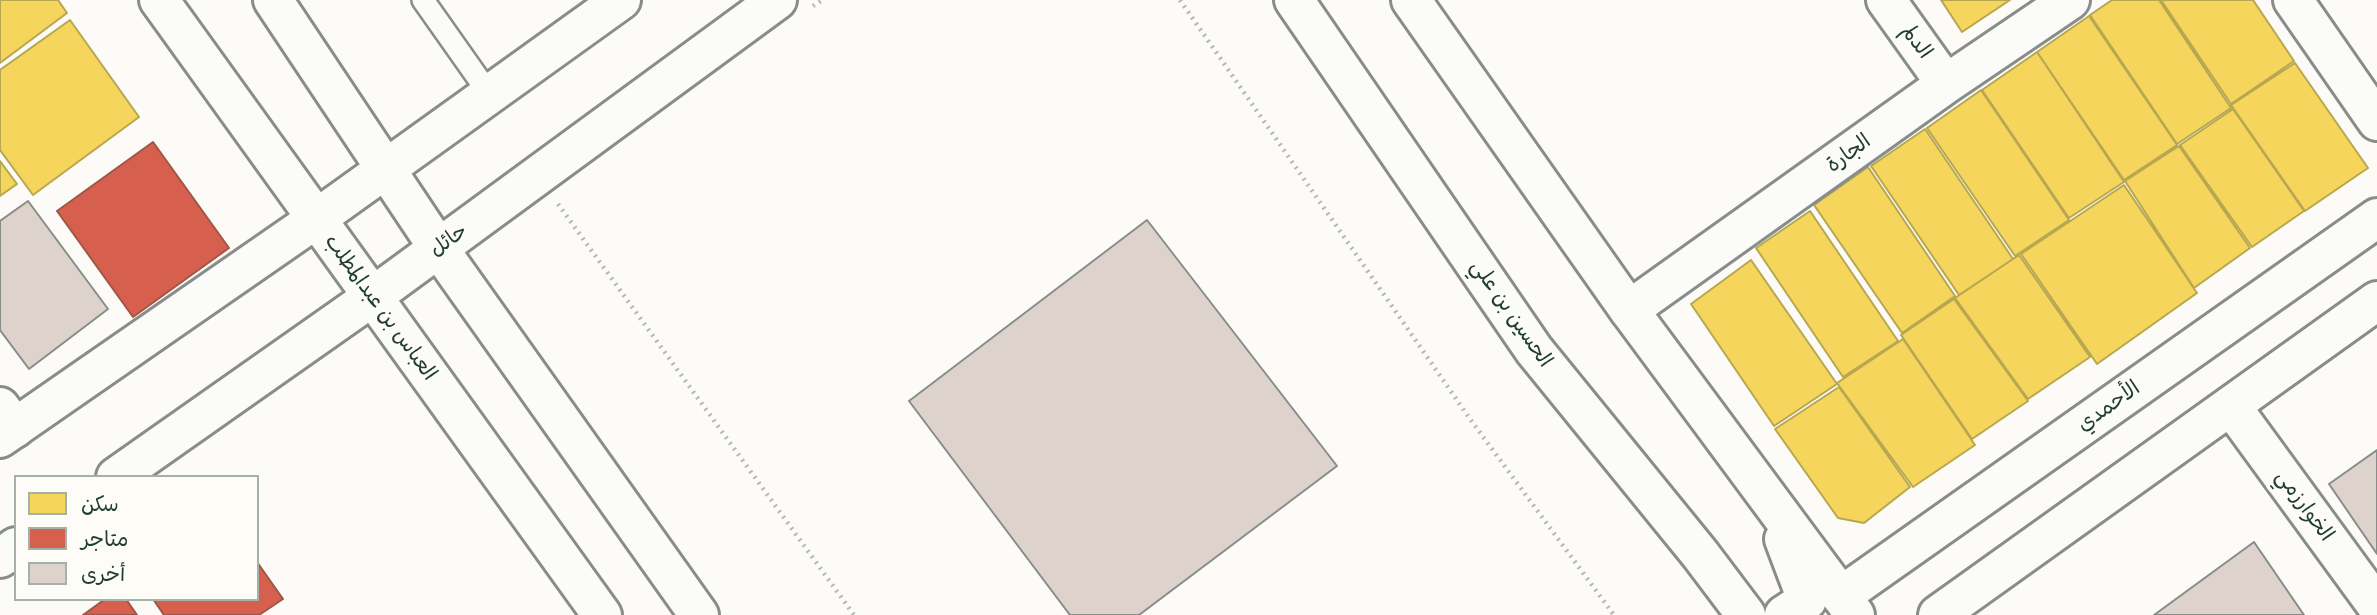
<!DOCTYPE html>
<meta charset="utf-8">
<style>
body{margin:0}
#map{position:relative;width:2377px;height:615px;overflow:hidden;background:#fcfbf8;font-family:Sriracha,"Playpen Sans Arabic",sans-serif}
canvas{display:block}
.legend{position:absolute;left:14px;top:475px;width:245px;height:126px;box-sizing:border-box;background:#fdfcf7;border:2px solid #a4b0a9;margin:0;padding:9px 12px;list-style:none;font-size:21px;color:#1f3d34}
.legend li{display:flex;align-items:center;gap:14px;height:35px}
.legend b{width:35px;border:2px solid #a4b0a9}
</style>
<div id="map">
<canvas width="2377" height="615"></canvas>
<ul class="legend">
<li><b style="height:19px;background:#f6d55c"></b>سكن</li>
<li><b style="height:19px;background:#d6604d"></b>متاجر</li>
<li><b style="height:19px;background:#ddd3cc"></b>أخرى</li>
</ul>
</div>
<script>
const c = document.querySelector('canvas').getContext('2d');
c.lineJoin = 'round';
function fillPath(path, color) {
  c.fillStyle = color;
  c.fill(path, 'evenodd');
}
function poly(rows) {
  const path = new Path2D();
  for (const r of rows) {
    path.moveTo(r[0], r[1]);
    for (let i = 2; i < r.length; i += 2) path.lineTo(r[i], r[i + 1]);
  }
  return path;
}
function strokePath(path, color, width, dash) {
  c.strokeStyle = color;
  c.lineWidth = width;
  c.lineCap = dash ? 'butt' : 'round';
  c.setLineDash(dash || []);
  c.stroke(path);
}
function drawText(font, color, halo, rows, align = 'center') {
  c.font = font + ' Sriracha,"Playpen Sans Arabic",sans-serif';
  c.lineWidth = 7;
  c.setLineDash([]);
  c.textBaseline = 'middle';
  c.strokeStyle = halo;
  c.fillStyle = color;
  for (const [text, x, y, turn = 0] of rows) {
    c.save();
    c.translate(x, y);
    c.rotate((+turn || 0) * Math.PI / 180);
    c.textAlign = isNaN(turn) ? turn : align;
    if (halo) c.strokeText(text, 0, 0);
    c.fillText(text, 0, 0);
    c.restore();
  }
}
const homes = poly([
 [0,0,58,0,67,13,0,63,0,0],
 [1941,0,2010,0,1962,32,1941,0],
 [2112,0,2159,0,2231,108,2177,144,2090,15,2112,0],
 [2161,0,2253,0,2294,61,2231,104,2161,0],
 [2089,16,2177,145,2124,180,2037,52,2089,16],
 [70,20,139,117,33,195,0,150,0,70,70,20],
 [2037,52,2124,182,2069,218,1982,90,2037,52],
 [2295,63,2368,168,2305,211,2231,105,2295,63],
 [1981,90,2069,220,2015,256,1927,128,1981,90],
 [2233,109,2304,211,2252,247,2180,145,2233,109],
 [1925,129,2013,259,1959,295,1871,166,1925,129],
 [2179,146,2250,248,2194,288,2125,181,2179,146],
 [0,161,17,184,0,196,0,161],
 [1868,167,1955,296,1902,333,1814,205,1868,167],
 [2124,185,2197,293,2097,364,2021,254,2124,185],
 [1810,211,1898,341,1843,377,1756,248,1810,211],
 [2019,255,2090,357,2028,399,1955,298,2019,255],
 [1751,260,1837,384,1774,426,1691,304,1751,260],
 [1954,299,2028,401,1972,439,1901,335,1954,299],
 [1903,339,1975,445,1913,487,1837,383,1903,339],
 [1839,387,1910,487,1864,523,1838,518,1775,429,1839,387]
]);
fillPath(homes, '#f6d55c');
strokePath(homes, '#b6a750', 2);
const shops = poly([
 [153,142,229,248,133,317,57,211,153,142],
 [257,562,283,599,259,615,164,615,153,599,257,599,257,562],
 [105,599,126,599,137,615,83,615,105,599]
]);
fillPath(shops, '#d6604d');
strokePath(shops, '#9f5646', 2);
const building = poly([
 [28,201,108,309,29,369,0,330,0,221,28,201],
 [1147,220,1337,466,1139,615,1070,615,909,401,1147,220],
 [2377,450,2377,554,2329,484,2377,450],
 [2254,542,2304,615,2154,615,2254,542]
]);
fillPath(building, '#ddd3cc');
strokePath(building, '#888d8a', 2);
const service = poly([
 [423,0,490,95]
]);
const minor = poly([
 [1886,0,1946,84],
 [2293,0,2377,121],
 [1629,310,1946,84,2070,0],
 [2231,406,2377,606],
 [0,407,15,428]
]);
const tertiary = poly([
 [159,0,602,615],
 [273,0,439,249,699,615],
 [1294,0,1534,350,1700,554,1746,615],
 [1411,0,1629,310,1855,615],
 [0,438,316,219,621,0],
 [116,477,372,297,777,0],
 [1784,539,1807,600,1784,615],
 [0,558,16,547],
 [1841,596,2377,218],
 [1938,615,2377,301]
]);
strokePath(service, '#888d8a', 26);
strokePath(minor, '#888d8a', 44);
strokePath(tertiary, '#888d8a', 44);
strokePath(poly([
 [1180,0,1470,419,1614,615],
 [813,6,822,0],
 [558,204,854,615]
]), '#b5b8b6', 4.5, [2, 5]);
strokePath(service, '#fbfbf9', 21);
strokePath(minor, '#fbfbf9', 38);
strokePath(tertiary, '#fbfbf9', 38);
drawText('21px', '#1f3d34', '#fdfcf7', [
 ["الدلم",1916,42,54],
 ["الجارة",1849,154,-36],
 ["حائل",449,241,-36],
 ["العباس بن عبدالمطلب",380,308,54],
 ["الحسين بن علي",1511,314,55],
 ["الأحمدي",2109,407,-35],
 ["الخوارزمي",2304,506,54]
]);
</script>
